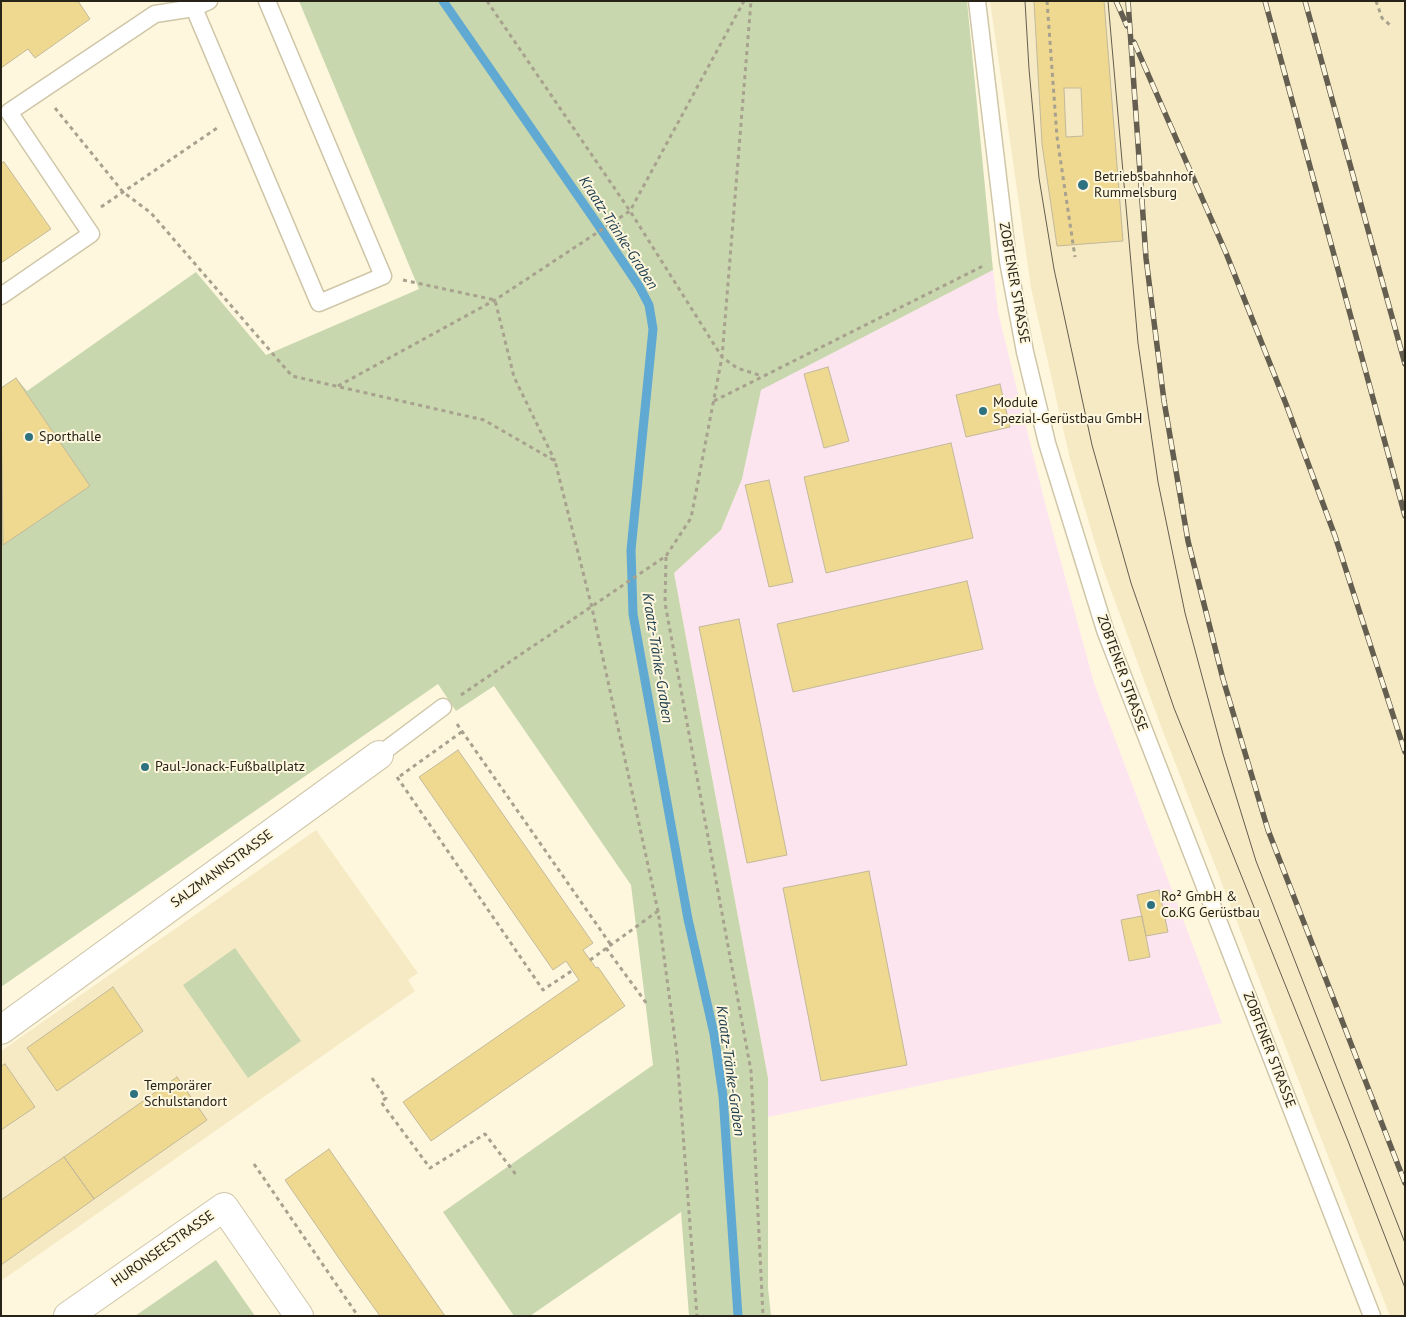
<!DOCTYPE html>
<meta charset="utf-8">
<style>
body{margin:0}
#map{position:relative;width:1406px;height:1317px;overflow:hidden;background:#fef7de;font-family:"PT Sans",sans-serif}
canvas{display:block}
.frame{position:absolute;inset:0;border:2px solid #272318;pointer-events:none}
</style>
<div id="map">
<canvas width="1406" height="1317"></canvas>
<div class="frame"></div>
</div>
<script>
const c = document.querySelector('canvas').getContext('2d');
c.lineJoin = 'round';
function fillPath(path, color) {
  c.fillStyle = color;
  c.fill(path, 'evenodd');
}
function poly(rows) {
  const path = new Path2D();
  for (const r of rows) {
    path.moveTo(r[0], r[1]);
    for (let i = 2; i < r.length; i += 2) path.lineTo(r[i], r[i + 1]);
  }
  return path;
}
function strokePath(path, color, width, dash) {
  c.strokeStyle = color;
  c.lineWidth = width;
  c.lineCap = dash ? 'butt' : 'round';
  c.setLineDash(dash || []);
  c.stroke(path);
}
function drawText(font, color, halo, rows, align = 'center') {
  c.font = font + ' "PT Sans",sans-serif';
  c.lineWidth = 4;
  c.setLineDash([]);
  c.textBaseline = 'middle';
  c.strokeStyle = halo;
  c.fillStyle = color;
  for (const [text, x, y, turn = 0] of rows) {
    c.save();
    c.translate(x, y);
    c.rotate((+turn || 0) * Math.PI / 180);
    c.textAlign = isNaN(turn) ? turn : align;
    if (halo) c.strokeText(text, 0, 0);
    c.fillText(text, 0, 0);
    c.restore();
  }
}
fillPath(poly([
 [993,270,998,312,1046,507,1094,683,1222,1023,768,1117,768,1078,674,573,721,530,742,479,760,390]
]), '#fde5f0');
fillPath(poly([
 [990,1,1405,1,1405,1316,1390,1316,1162,729,1102,566,1070,459,1031,288],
 [316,830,418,973,408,980,415,991,1,1281,1,1051]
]), '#f6eac4');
fillPath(poly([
 [299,1,967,1,993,270,761,390,742,479,721,530,674,573,768,1078,768,1288,771,1316,689,1316,681,1212,530,1316,514,1316,443,1212,653,1065,631,885,494,686,456,711,438,684,1,987,1,388,16,378,27,391,196,272,266,355,419,289],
 [235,948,301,1041,248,1078,183,985],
 [216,1260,255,1316,135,1316]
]), '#c8d7ae');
strokePath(poly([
 [443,1,594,219,639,286,649,305,653,329,631,550,633,614,688,919,714,1034,723,1096,738,1316]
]), '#60a9d2', 9);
const building = poly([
 [1,1,78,1,90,19,35,58,28,49,1,68,1,1],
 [1034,1,1104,1,1123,241,1057,246,1042,144,1034,1],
 [1064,88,1081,88,1083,136,1066,137,1064,88],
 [4,162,51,229,1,263,1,163,4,162],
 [828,367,849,441,824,448,804,374,828,367],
 [16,378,90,486,3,545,1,388,16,378],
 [1000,384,1010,427,966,437,956,395,1000,384],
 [951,443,973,538,826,573,804,477,951,443],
 [769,480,793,582,769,587,745,485,769,480],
 [967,581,983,649,793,692,777,624,967,581],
 [739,619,787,855,747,863,699,627,739,619],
 [458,750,593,943,583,950,596,968,598,967,625,1006,431,1141,403,1102,579,980,566,961,553,970,419,777,458,750],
 [869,871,907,1065,821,1081,783,888,869,871],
 [1159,890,1168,932,1146,936,1137,895,1159,890],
 [1142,916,1150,957,1129,961,1121,920,1142,916],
 [113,987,143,1031,57,1091,27,1048,113,987],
 [5,1064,35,1107,1,1130,1,1066,5,1064],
 [177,1077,207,1120,94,1199,64,1157,177,1077],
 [329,1149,445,1316,380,1316,347,1270,285,1180,329,1149],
 [64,1157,94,1199,1,1265,1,1200,64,1157]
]);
fillPath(building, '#efd991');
strokePath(building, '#c2b99b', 1);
const lane = poly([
 [191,1,319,303,383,276,267,1],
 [977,1,1008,261,1025,352,1047,443,1105,630,1372,1316],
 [1,296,91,234,9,112,155,14,194,8,209,1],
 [379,755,443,707]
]);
const street = poly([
 [1,1030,379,755],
 [68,1316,224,1207,299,1316]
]);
strokePath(lane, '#cfc6a8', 19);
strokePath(street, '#cfc6a8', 30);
strokePath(poly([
 [487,1,630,211,722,357,737,368,762,376],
 [1047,1,1057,137,1075,257],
 [1376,1,1382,18,1390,25],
 [55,108,123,192,151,213,292,376,484,420,555,461,592,608,658,911,677,1055,697,1316],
 [101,207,220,126],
 [403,280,495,300,514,377,555,461],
 [338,386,495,300,630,211,744,1],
 [714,401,985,265],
 [666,557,665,603,751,1071,763,1316],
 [461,695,666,556,691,518,722,357,751,1],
 [457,724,611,945],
 [400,776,463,731],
 [397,777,543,990,573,970],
 [606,948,647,1004],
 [590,960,658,911],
 [372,1078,386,1098,381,1102,430,1168,485,1134,517,1176],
 [254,1164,358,1316]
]), '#a7a18e', 3, [4, 4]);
strokePath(lane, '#fff', 16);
strokePath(street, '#fff', 28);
strokePath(poly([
 [1025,1,1029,69,1039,178,1054,269,1092,445,1131,583,1174,708,1348,1141,1405,1288],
 [1108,1,1138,343,1158,482,1185,613,1223,754,1256,861,1405,1243]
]), '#635e4f', 1);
const rail = poly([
 [1116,1,1127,26],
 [1128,1,1146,258,1164,401,1188,541,1223,679,1268,830,1405,1183],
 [1265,1,1405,516],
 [1305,1,1405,364],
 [1134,42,1226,253,1286,404,1335,536,1405,752]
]);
strokePath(rail, '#635e4f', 5.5);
strokePath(rail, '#fef7de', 4, [11]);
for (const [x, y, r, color] of [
 [1083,185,6,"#2e7282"],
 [983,411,5,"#2e7282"],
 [29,437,5,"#2e7282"],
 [145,767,5,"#2e7282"],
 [1151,905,5,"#2e7282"],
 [134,1094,5,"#2e7282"]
]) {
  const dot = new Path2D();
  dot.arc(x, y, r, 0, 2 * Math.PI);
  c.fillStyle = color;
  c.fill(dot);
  strokePath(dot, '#fef7de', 2);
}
drawText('14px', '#272318', '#fef7de', [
 ["Betriebsbahnhof",1094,177],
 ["Rummelsburg",1094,193],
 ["Module",993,403],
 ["Spezial-Gerüstbau GmbH",993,419],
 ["Sporthalle",39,437],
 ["Paul-Jonack-Fußballplatz",155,767],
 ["Ro² GmbH &",1161,897],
 ["Co.KG Gerüstbau",1161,913],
 ["Temporärer",144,1086],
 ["Schulstandort",144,1102]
], 'left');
drawText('14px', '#272318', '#fef7de', [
 ["ZOBTENER STRASSE",1014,283,80],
 ["ZOBTENER STRASSE",1122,673,70],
 ["SALZMANNSTRASSE",222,869,-36],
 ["ZOBTENER STRASSE",1269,1050,69],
 ["HURONSEESTRASSE",163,1249,-35]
]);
drawText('italic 15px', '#1c3c4e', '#fef7de', [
 ["Kraatz-Tränke-Graben",618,233,57],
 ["Kraatz-Tränke-Graben",657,658,81],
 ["Kraatz-Tränke-Graben",730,1071,82]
]);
</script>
